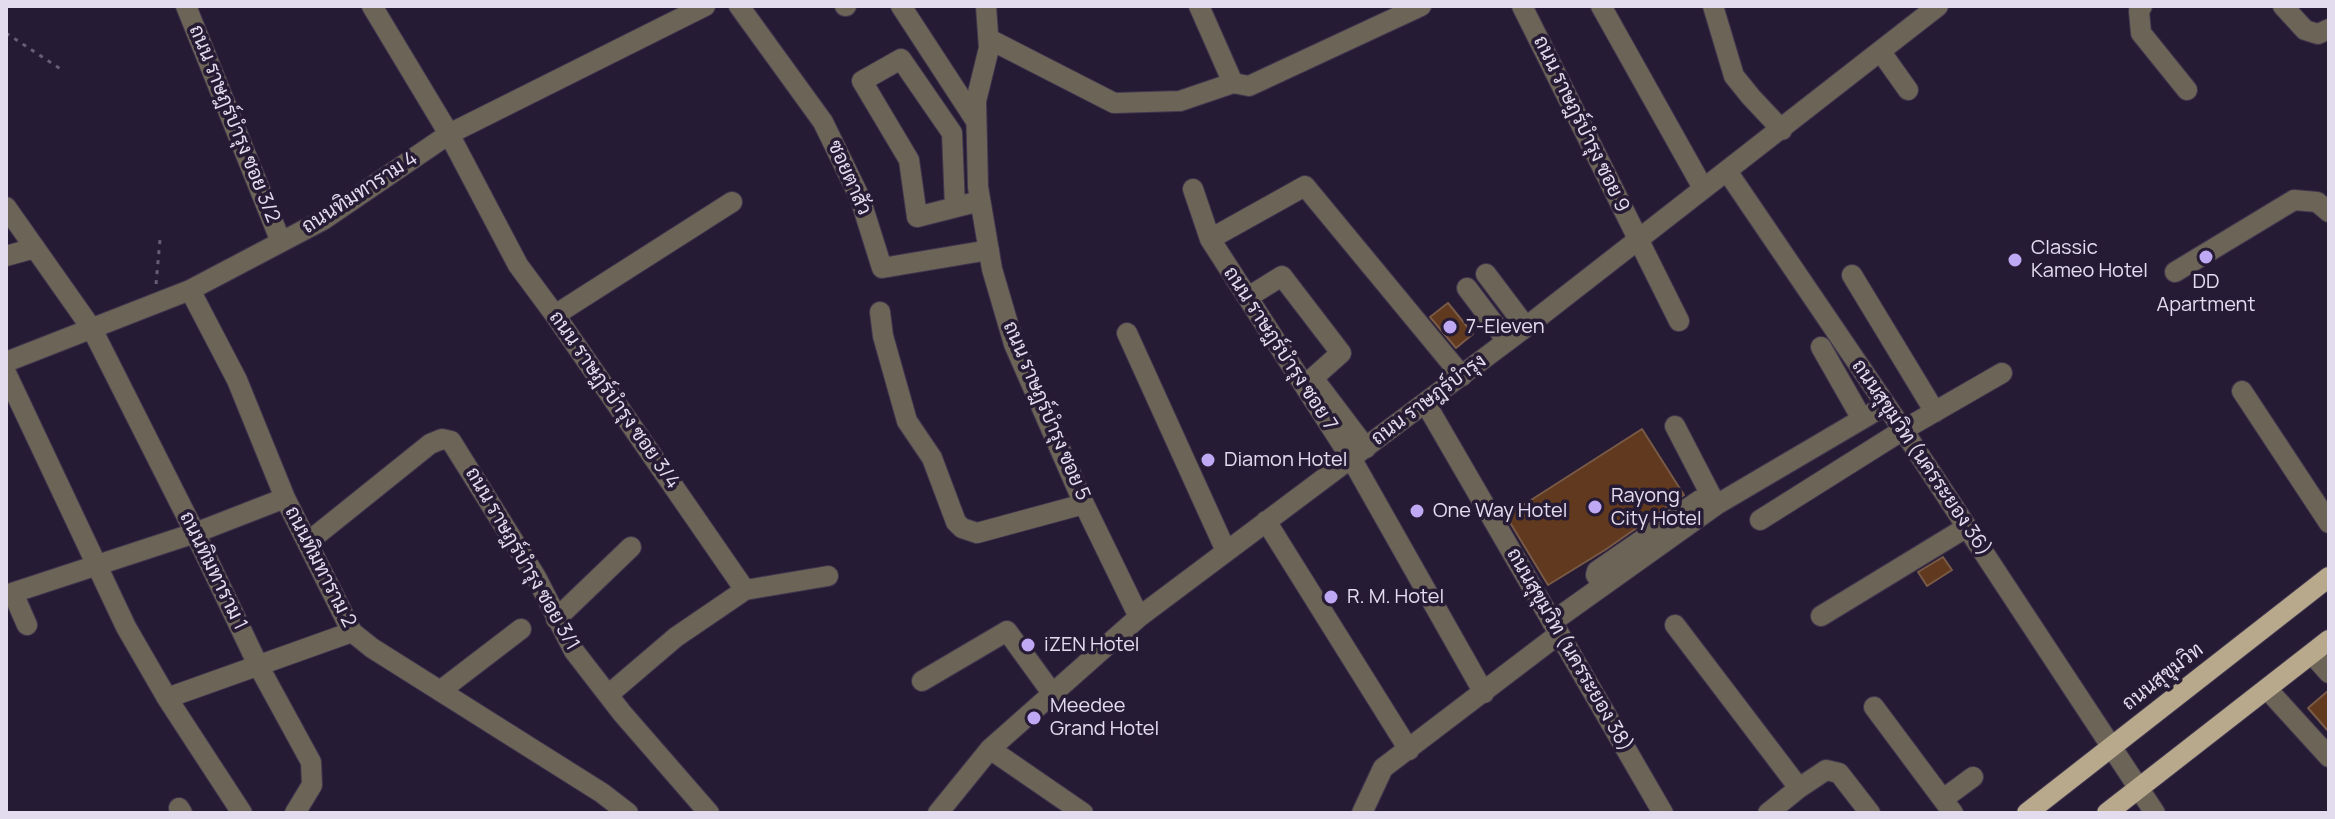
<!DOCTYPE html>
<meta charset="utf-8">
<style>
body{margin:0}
#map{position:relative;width:2335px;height:819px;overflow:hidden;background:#261b34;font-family:Manrope,sans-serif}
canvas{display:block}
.frame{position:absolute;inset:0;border:8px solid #e3dcee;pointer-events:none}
</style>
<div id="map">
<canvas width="2335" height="819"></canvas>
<div class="frame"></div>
</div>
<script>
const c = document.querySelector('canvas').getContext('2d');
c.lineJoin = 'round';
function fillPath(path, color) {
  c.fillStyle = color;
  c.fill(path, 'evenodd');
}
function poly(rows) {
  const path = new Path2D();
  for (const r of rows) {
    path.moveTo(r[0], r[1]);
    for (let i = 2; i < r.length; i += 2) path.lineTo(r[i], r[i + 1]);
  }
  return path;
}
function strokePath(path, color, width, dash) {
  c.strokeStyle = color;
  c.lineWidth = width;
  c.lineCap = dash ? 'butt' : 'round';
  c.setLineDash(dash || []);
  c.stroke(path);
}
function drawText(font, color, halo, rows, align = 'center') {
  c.font = font + ' Manrope,Sarabun,sans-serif';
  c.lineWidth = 7;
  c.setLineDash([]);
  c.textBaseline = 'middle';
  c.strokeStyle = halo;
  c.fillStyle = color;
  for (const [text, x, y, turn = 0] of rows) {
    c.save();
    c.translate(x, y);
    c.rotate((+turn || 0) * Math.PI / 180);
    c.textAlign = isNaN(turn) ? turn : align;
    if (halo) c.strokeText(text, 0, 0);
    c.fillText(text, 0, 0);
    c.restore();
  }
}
const building = poly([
 [1448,303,1473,334,1456,348,1430,317,1448,303],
 [1642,429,1684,495,1605,550,1548,585,1506,516,1642,429],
 [1943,557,1952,570,1927,586,1918,572,1943,557],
 [2329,690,2329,732,2308,708,2329,690]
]);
fillPath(building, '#60391e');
strokePath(building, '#785a47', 2);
const minor = poly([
 [186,6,281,242],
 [372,6,449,134,518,265,555,315,745,590,676,637,608,695],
 [739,6,823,122,860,198,882,268,989,250],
 [845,6,846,6],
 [901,6,976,121],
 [986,6,989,48,976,101,978,187,992,269,1014,344,1084,504,1139,617],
 [1199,6,1233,83,1249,86,1421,6],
 [1522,6,1679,321],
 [1601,6,1703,188],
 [1713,6,1734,76,1751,97,1782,130],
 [2142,6,2139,11,2141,33,2187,90],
 [2283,6,2305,30,2318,34,2329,29],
 [989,39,1114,103,1180,101,1233,83],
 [1881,52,1908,90],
 [1727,171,1903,430,2155,813],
 [1193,189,1210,239,1351,458,1484,693],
 [6,207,92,329,195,533,258,665,311,762,312,785,295,813],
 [955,207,952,133,901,59,862,81,909,160,917,217,980,201],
 [1210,239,1305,186,1462,376],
 [6,256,35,248],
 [2175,272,2294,200,2317,202,2329,212],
 [1486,274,1526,327],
 [1852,275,1935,412],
 [1467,288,1507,341],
 [190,290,237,380,285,498,352,632,372,648,602,793,628,813],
 [1248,297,1282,276,1341,353,1313,378,1366,448],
 [880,312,883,336,907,421,932,458,956,522,962,528,977,533,1084,504],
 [555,315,732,202],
 [1127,333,1226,551],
 [1821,347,1862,419],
 [6,362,190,290,323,220,449,134,705,6],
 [6,373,126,627,167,698,242,813],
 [2242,391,2329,523],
 [1426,404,1663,813],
 [1675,426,1716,505],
 [1760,520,1903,430,2002,373],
 [1266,521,1409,750],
 [308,542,430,444,442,439,451,441,536,577,574,651,622,713,709,813],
 [1610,580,1601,581,1596,575,1597,571,1700,500],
 [745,590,828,576],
 [13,593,27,625],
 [6,595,195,533,285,498],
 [1821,616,1967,527],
 [556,619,631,547],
 [1552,622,1716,505,1886,405],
 [1675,625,1799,788],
 [2312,654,2329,673],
 [922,681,1007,631,1052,693],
 [2268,690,2329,757],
 [440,691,521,629],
 [167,698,352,632],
 [1874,707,1953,813],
 [990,749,1083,813],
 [1943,799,1973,777],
 [179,808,182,813],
 [938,813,990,749,1139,617,1526,327,1938,6],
 [1362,813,1383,768,1559,634],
 [1768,813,1799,788,1826,770,1839,773,1870,813]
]);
const major = poly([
 [2027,813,2329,577],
 [2107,813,2329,640]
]);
strokePath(minor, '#40364e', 22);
strokePath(major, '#40364e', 22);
strokePath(poly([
 [6,33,62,70],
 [156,284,160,240]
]), '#675e74', 3, [4, 6]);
strokePath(minor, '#6c6457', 20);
strokePath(major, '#b8a98d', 20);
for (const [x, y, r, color] of [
 [2206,257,8,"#bfa9f4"],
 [2015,260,8,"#bfa9f4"],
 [1450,327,8,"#bfa9f4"],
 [1208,460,8,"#bfa9f4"],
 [1595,507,8,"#bfa9f4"],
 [1417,511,8,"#bfa9f4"],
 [1331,597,8,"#bfa9f4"],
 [1028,645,8,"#bfa9f4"],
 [1034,718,8,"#bfa9f4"]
]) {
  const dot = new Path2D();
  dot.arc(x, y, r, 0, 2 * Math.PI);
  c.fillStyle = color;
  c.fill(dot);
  strokePath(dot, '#261b34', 3);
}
drawText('20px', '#e3dcee', '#261b34', [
 ["ถนน ราษฎร์บำรุง ซอย 3/2",234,124,68],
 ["ถนน ราษฎร์บำรุง ซอย 9",1581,124,64],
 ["ซอยตาสัว",849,178,66],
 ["ถนนทิมทาราม 4",360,193,-33],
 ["ถนน ราษฎร์บำรุง ซอย 7",1280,349,57],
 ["ถนน ราษฎร์บำรุง ซอย 3/4",614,400,55],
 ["ถนน ราษฎร์บำรุง",1429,400,-37],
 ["ถนน ราษฎร์บำรุง ซอย 5",1046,411,67],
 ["ถนนสุขุมวิท (นครระยอง 36)",1921,458,56],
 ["ถนน ราษฎร์บำรุง ซอย 3/1",522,559,60],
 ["ถนนทิมทาราม 2",320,567,63],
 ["ถนนทิมทาราม 1",213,571,64],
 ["ถนนสุขุมวิท (นครระยอง 38)",1569,650,60],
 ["ถนนสุขุมวิท",2163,677,-38]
]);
drawText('20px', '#e3dcee', '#261b34', [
 ["Classic",2031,248],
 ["Kameo Hotel",2031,271],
 ["DD",2206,282,"center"],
 ["Apartment",2206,305,"center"],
 ["7-Eleven",1466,327],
 ["Diamon Hotel",1224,460],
 ["Rayong",1611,496],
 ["City Hotel",1611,519],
 ["One Way Hotel",1433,511],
 ["R. M. Hotel",1347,597],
 ["iZEN Hotel",1044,645],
 ["Meedee",1050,706],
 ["Grand Hotel",1050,729]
], 'left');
</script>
